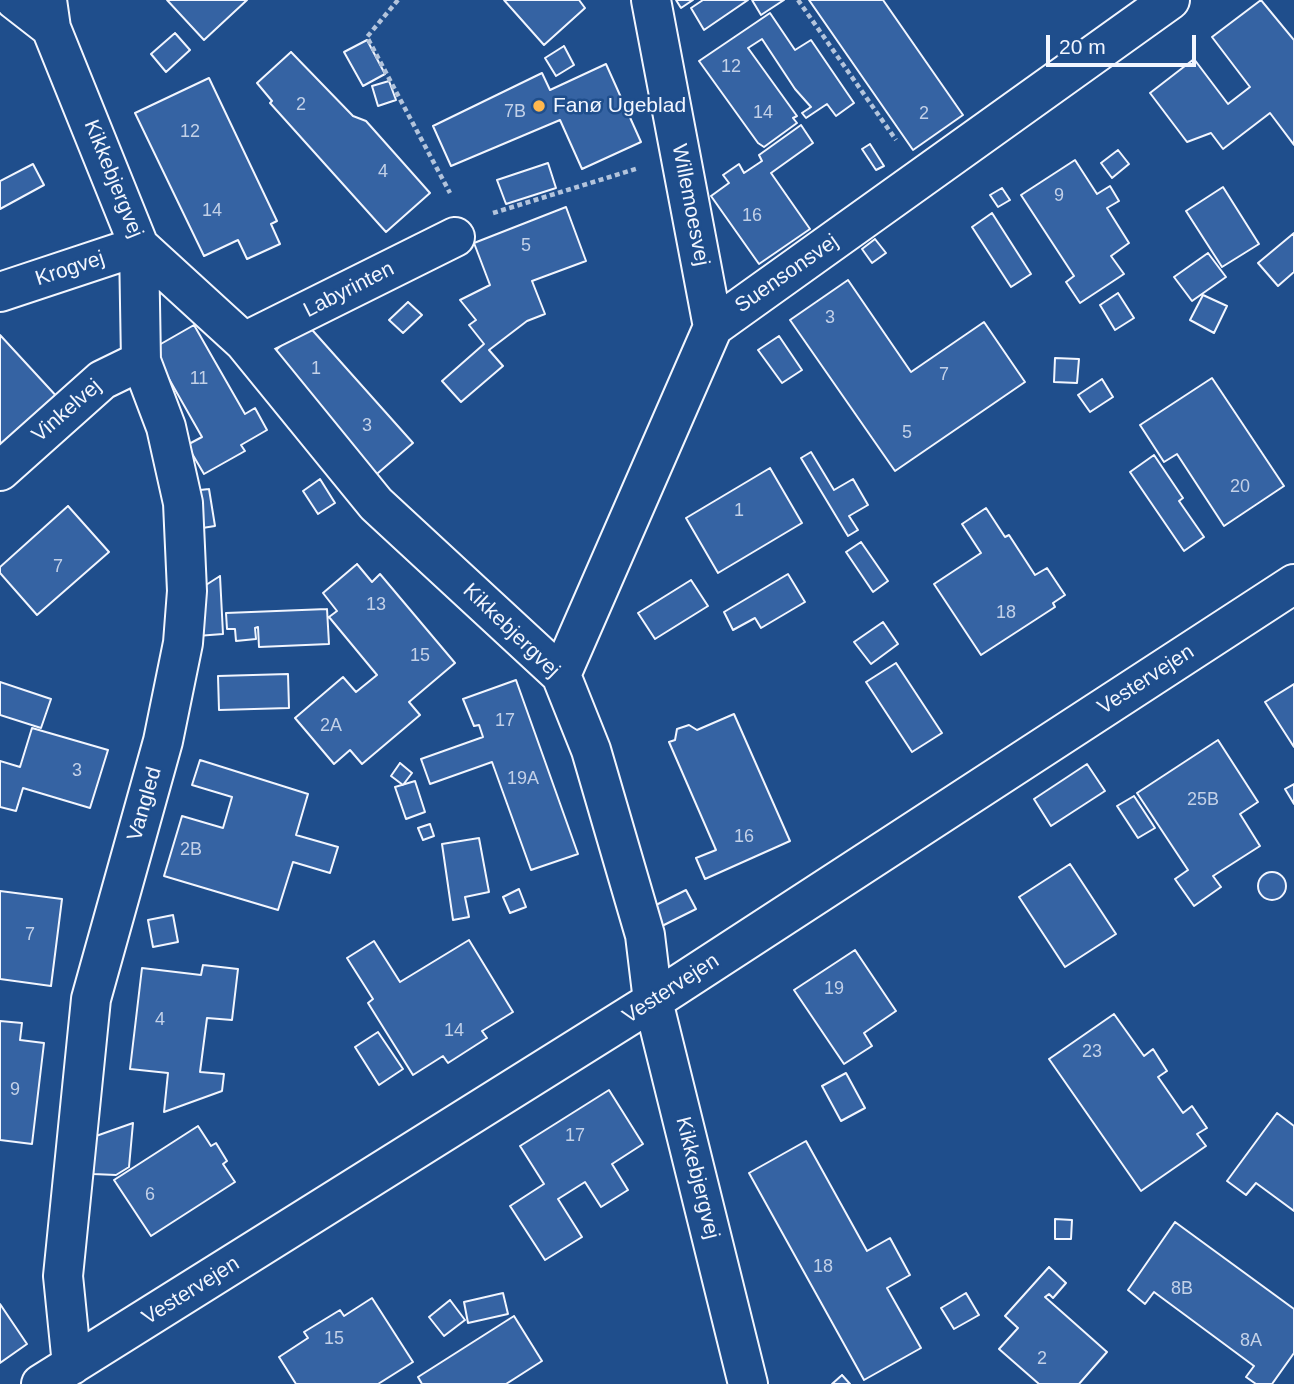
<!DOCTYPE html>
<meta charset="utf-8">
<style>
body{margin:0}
#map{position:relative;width:1294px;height:1384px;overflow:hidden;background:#1f4e8c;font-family:Helvetica,sans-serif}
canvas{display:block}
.scale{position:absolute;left:1046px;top:35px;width:150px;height:32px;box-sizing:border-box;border:4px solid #f2f6ff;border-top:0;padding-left:9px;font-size:21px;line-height:24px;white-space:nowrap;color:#f2f6ff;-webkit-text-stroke:5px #1f4e8c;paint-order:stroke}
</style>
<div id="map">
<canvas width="1294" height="1384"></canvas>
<div class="scale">20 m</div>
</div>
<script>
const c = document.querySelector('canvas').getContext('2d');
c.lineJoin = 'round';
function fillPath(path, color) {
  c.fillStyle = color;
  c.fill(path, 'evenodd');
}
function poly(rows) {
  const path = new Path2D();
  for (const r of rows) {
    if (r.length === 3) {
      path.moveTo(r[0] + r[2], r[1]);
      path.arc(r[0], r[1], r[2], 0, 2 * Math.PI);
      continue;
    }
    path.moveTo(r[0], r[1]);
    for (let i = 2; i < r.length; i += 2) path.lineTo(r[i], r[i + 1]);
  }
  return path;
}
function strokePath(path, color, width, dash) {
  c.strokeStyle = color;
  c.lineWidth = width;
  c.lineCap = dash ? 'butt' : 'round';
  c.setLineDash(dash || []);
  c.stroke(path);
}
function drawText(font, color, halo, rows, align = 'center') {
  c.font = font + ' Helvetica,sans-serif';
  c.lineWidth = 5;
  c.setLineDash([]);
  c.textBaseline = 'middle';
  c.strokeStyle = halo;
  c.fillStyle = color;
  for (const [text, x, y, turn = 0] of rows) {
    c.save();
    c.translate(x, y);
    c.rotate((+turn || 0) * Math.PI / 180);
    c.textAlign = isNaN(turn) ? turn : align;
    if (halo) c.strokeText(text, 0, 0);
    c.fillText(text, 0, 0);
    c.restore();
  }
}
const building = poly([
 [167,0,247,0,204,40,167,0],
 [504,0,579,0,585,8,544,45,504,0],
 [676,0,693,0,681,8,676,0],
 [703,0,748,0,704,30,691,8,703,0],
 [752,0,784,0,761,15,752,0],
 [809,0,883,0,963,115,913,150,809,0],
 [1261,0,1294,40,1294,145,1270,113,1223,149,1211,133,1187,142,1150,93,1194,59,1228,104,1250,87,1212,37,1261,0],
 [770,13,795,50,811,40,854,103,836,116,827,104,806,118,802,113,811,107,795,89,762,39,748,48,797,116,793,118,797,123,764,147,758,143,699,61,770,13],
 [175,33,190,50,166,72,151,54,175,33],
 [367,40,385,74,363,86,344,52,367,40],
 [564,46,574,65,556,76,545,58,564,46],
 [291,52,353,116,366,121,430,193,386,232,270,103,272,101,257,83,291,52],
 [606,64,641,142,582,169,560,120,451,166,433,126,542,73,550,90,606,64],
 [209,78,277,221,271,224,280,244,247,259,238,240,204,256,135,113,209,78],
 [389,81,396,100,378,106,372,86,389,81],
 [801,125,813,143,771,173,810,229,759,264,711,196,729,183,723,175,739,164,744,173,762,161,759,155,801,125],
 [870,144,884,166,876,170,862,149,870,144],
 [1118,150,1129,164,1112,178,1101,163,1118,150],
 [1075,160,1097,194,1110,186,1119,201,1107,208,1129,243,1111,256,1124,274,1080,303,1066,282,1074,276,1021,195,1075,160],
 [548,163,556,188,506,204,497,180,548,163],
 [33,164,44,185,0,209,0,181,33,164],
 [1223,187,1259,244,1222,267,1186,211,1223,187],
 [1002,188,1010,200,998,207,990,195,1002,188],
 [566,207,586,261,532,281,545,314,527,321,489,350,503,366,461,402,442,381,484,344,469,325,476,320,460,300,490,285,474,243,566,207],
 [992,213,1031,274,1011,287,972,227,992,213],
 [1294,233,1294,272,1278,286,1258,263,1294,233],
 [875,239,886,253,872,263,862,249,875,239],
 [1208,253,1226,277,1192,301,1174,277,1208,253],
 [848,280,911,372,984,322,1025,382,895,471,790,320,848,280],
 [1118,293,1134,318,1115,330,1100,305,1118,293],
 [1203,295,1227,306,1214,333,1190,320,1203,295],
 [408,302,422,315,403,333,389,320,408,302],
 [306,323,413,443,371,479,265,360,306,323],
 [194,325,245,414,255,408,267,430,241,445,245,451,204,474,187,445,202,437,152,349,194,325],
 [0,335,59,399,0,452,0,335],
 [779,336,802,370,782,383,758,350,779,336],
 [1055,358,1079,359,1077,383,1054,382,1055,358],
 [1212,378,1284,486,1224,526,1177,454,1164,462,1140,425,1212,378],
 [1102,379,1113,397,1090,412,1078,395,1102,379],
 [811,452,834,490,853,479,868,505,849,516,858,530,848,536,801,458,811,452],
 [1154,455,1183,498,1179,501,1204,537,1184,551,1130,472,1154,455],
 [770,468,802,523,718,573,686,518,770,468],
 [320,479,335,503,318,514,303,491,320,479],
 [209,489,215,526,196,529,191,491,209,489],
 [68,506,109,552,37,615,0,573,0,567,68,506],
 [986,508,1005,537,1009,535,1035,575,1047,568,1065,595,1053,603,1055,607,981,655,934,584,981,553,962,524,986,508],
 [861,542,888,581,873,592,846,552,861,542],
 [357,564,372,582,380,574,455,663,409,702,420,715,362,764,350,750,334,764,295,718,343,677,356,692,377,675,329,617,337,611,323,593,357,564],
 [788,574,805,602,761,628,755,618,733,630,724,612,788,574],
 [220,576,223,634,197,636,195,592,220,576],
 [691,580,708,606,655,639,638,613,691,580],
 [327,609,329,644,259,647,258,627,255,628,256,639,236,641,235,629,227,629,226,613,327,609],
 [883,622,898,644,871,664,854,642,883,622],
 [896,663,942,733,912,752,866,682,896,663],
 [288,674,289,708,219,710,218,676,288,674],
 [516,680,578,854,531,870,492,762,430,784,421,759,483,737,479,725,474,726,463,699,516,680],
 [0,682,51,699,41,728,0,715,0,682],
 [1294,684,1294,747,1265,702,1294,684],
 [734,714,790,841,705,879,696,858,716,850,669,742,675,740,677,729,689,725,697,730,734,714],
 [32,728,108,750,90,808,23,788,16,811,0,807,0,761,20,767,32,728],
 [1218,740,1258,802,1240,814,1260,846,1213,876,1221,887,1194,906,1175,879,1188,870,1137,793,1218,740],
 [200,760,308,794,296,835,338,847,330,873,293,862,278,910,164,876,182,816,223,828,232,797,192,785,200,760],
 [400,763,412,773,403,785,391,776,400,763],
 [1087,764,1105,791,1051,826,1034,799,1087,764],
 [415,781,425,812,406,819,395,787,415,781],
 [1294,784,1294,804,1285,789,1294,784],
 [1134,796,1155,828,1138,838,1117,806,1134,796],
 [430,824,434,836,423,840,418,828,430,824],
 [479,838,489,892,465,897,469,917,453,920,442,844,479,838],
 [1070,864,1116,934,1065,967,1019,897,1070,864],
 [1272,886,14],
 [519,889,526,907,510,913,503,897,519,889],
 [686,890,696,909,662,926,652,907,686,890],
 [0,891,62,899,51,986,0,979,0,891],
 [173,915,178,942,153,947,148,920,173,915],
 [469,940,513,1012,482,1031,487,1038,448,1063,443,1056,413,1075,368,1003,373,999,347,958,374,941,400,982,469,940],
 [855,950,896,1011,864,1033,872,1046,844,1064,794,990,855,950],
 [203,965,238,969,232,1020,207,1018,200,1072,224,1074,222,1091,164,1112,168,1073,130,1069,142,968,201,975,203,965],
 [1114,1014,1144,1056,1153,1049,1167,1071,1158,1077,1183,1113,1192,1106,1207,1128,1197,1134,1206,1146,1141,1191,1049,1059,1114,1014],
 [0,1021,22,1023,20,1040,44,1043,32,1144,0,1140,0,1021],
 [378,1032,403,1069,379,1085,355,1047,378,1032],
 [846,1073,865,1108,841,1121,822,1086,846,1073],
 [609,1090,643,1144,612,1164,628,1190,601,1207,585,1182,558,1199,582,1237,545,1260,510,1206,544,1184,520,1146,609,1090],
 [1277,1113,1294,1126,1294,1211,1256,1183,1246,1195,1227,1181,1277,1113],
 [133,1123,129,1167,116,1175,93,1174,96,1136,133,1123],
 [198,1126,211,1146,216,1143,227,1161,223,1164,235,1182,151,1236,114,1180,198,1126],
 [806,1141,867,1251,890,1238,910,1275,887,1288,921,1348,864,1380,749,1173,806,1141],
 [1055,1219,1072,1220,1071,1239,1055,1239,1055,1219],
 [1175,1222,1294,1309,1294,1353,1272,1384,1256,1384,1246,1377,1254,1366,1154,1292,1145,1304,1128,1290,1175,1222],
 [1049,1267,1066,1283,1053,1298,1049,1294,1045,1297,1107,1352,1079,1384,1039,1384,999,1349,1018,1328,1005,1316,1049,1267],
 [503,1293,508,1314,468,1323,464,1302,503,1293],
 [966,1293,979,1315,954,1329,941,1308,966,1293],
 [372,1298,413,1362,378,1384,296,1384,279,1357,308,1338,304,1332,340,1310,344,1316,372,1298],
 [450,1300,465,1320,444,1336,429,1317,450,1300],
 [0,1304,27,1344,0,1363,0,1304],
 [514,1316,542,1361,506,1384,422,1384,418,1377,514,1316],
 [842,1375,850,1384,832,1384,842,1375]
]);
fillPath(building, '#3563a3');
strokePath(building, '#f2f6ff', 2);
const minor = poly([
 [15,0,51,28],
 [47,0,51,28,139,246,244,342,376,504,561,675,591,750,645,935,653,1001,748,1384],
 [651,0,713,327],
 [0,292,139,246,141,361,166,427,183,503,187,591,183,643,163,741,91,999,63,1276,72,1365],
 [244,342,455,237],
 [0,471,102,380,141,361],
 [561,675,713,327,1170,0],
 [41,1384,653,1001,1294,584]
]);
strokePath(minor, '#f2f6ff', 42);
strokePath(poly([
 [398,0,367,37,450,193],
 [798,0,896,140],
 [493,213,639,168]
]), '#b3c4dc', 4.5, [5, 3.5]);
strokePath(minor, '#1f4e8c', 38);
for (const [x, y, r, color] of [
 [539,106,7,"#ffb74d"]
]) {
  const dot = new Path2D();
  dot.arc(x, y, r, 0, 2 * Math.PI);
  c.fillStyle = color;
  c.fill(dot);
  strokePath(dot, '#1f4e8c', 2.5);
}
drawText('18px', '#c3d1e8', null, [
 ["12",731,67],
 ["2",301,105],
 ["7B",515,112],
 ["14",763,113],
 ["2",924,114],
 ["12",190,132],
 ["4",383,172],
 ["9",1059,196],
 ["14",212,211],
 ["16",752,216],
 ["5",526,246],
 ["3",830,318],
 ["1",316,369],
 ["7",944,375],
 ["11",199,379],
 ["3",367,426],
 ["5",907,433],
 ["20",1240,487],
 ["1",739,511],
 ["7",58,567],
 ["13",376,605],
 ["18",1006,613],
 ["15",420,656],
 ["17",505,721],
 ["2A",331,726],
 ["3",77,771],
 ["19A",523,779],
 ["25B",1203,800],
 ["16",744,837],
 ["2B",191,850],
 ["7",30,935],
 ["19",834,989],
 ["4",160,1020],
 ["14",454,1031],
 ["23",1092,1052],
 ["9",15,1090],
 ["17",575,1136],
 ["6",150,1195],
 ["18",823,1267],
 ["8B",1182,1289],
 ["15",334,1339],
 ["8A",1251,1341],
 ["2",1042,1359]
]);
drawText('21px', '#f2f6ff', '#1f4e8c', [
 ["Fanø Ugeblad",553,106]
], 'left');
drawText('21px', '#f2f6ff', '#1f4e8c', [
 ["Kikkebjergvej",113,179,68],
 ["Willemoesvej",690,205,79],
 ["Krogvej",70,269,-18],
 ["Suensonsvej",787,274,-35],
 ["Labyrinten",349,290,-27],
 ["Vinkelvej",67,411,-41],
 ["Kikkebjergvej",511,631,44],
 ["Vestervejen",1146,680,-33],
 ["Vangled",145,804,-74],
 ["Vestervejen",671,989,-33],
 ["Kikkebjergvej",697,1178,76],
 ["Vestervejen",191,1291,-32]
]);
</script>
